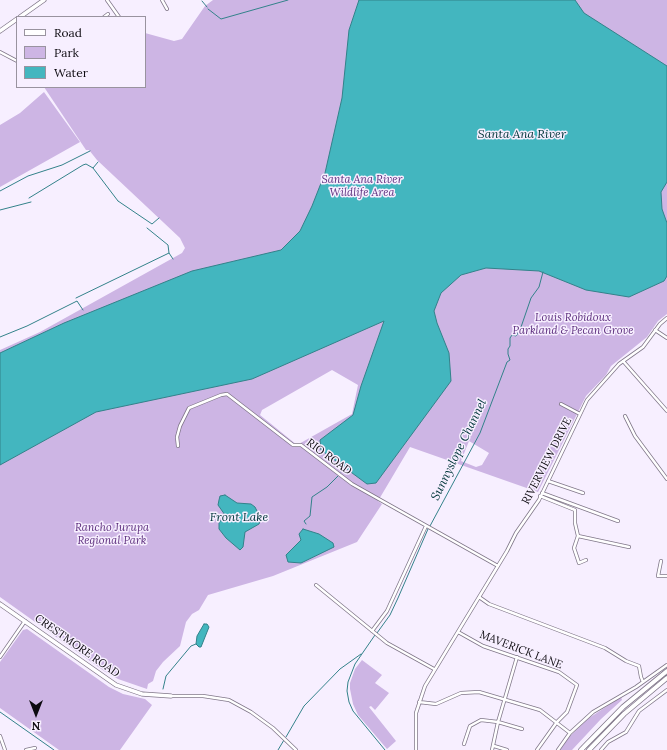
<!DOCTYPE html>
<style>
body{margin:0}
#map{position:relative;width:667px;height:750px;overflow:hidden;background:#f7efff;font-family:Lora,serif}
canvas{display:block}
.legend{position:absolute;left:16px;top:16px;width:130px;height:72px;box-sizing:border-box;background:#f7efff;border:1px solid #99939f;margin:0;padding:5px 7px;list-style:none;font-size:12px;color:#0d0a10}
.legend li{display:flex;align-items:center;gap:8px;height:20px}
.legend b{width:20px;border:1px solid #99939f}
.north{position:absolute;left:16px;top:694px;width:40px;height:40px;-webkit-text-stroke:3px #f7efff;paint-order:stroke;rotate:180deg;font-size:11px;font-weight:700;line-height:16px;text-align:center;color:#0d0a10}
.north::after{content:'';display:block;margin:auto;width:14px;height:18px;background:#0d0a10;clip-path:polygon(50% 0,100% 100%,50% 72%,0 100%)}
</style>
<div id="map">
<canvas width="667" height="750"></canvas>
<ul class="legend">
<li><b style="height:5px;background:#fff"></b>Road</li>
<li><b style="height:11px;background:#cdb5e4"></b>Park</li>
<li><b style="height:11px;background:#43b6bf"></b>Water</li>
</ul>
<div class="north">N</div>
</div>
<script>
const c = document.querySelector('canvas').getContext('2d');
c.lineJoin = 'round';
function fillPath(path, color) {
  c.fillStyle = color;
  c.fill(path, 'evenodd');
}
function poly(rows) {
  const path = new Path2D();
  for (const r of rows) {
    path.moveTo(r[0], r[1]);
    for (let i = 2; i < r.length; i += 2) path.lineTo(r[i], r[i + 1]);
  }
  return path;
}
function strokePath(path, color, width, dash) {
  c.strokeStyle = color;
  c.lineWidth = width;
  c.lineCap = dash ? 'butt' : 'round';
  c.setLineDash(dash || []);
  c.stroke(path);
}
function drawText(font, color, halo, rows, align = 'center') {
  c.font = font + ' Lora,serif';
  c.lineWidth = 3;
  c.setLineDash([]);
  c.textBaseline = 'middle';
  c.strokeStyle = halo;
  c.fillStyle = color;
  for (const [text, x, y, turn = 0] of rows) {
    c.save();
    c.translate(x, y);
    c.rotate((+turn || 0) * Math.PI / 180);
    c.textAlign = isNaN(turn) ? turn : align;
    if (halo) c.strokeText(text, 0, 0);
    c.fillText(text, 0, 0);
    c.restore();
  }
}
fillPath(poly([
 [213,0,667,0,667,314,658,321,647,337,611,366,606,375,586,396,538,492,410,447,378,501,382,504,357,542,273,576,208,595,199,610,192,614,186,622,180,646,163,662,156,671,153,681,148,684,147,689,118,679,104,671,0,597,0,350,40,332,182,253,185,248,180,238,97,160,89,150,86,150,44,87,145,87,145,33,174,41,182,39,205,6],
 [332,370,358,385,352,414,297,445,260,415,262,410],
 [469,441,489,453,482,465,476,467,461,461],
 [44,92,80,142,0,187,0,125,20,113],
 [27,629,109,687,123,694,145,699,152,705,120,750,59,750,0,708,0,662,23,630],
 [362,660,382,675,375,683,389,693,375,710,371,706,369,707,396,741,387,749,358,715,353,704,350,689,350,683,355,669],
 [621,697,622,700,601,719,572,750,560,750,569,737,589,718]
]), '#cdb5e4');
const water = poly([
 [359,0,575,0,584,13,667,66,667,182,661,192,662,209,667,223,667,276,664,281,629,297,586,290,539,271,486,268,461,275,441,293,434,311,437,323,449,353,451,381,376,483,367,484,321,450,320,440,353,415,361,386,384,321,252,379,96,412,0,465,0,353,64,323,192,271,281,250,300,231,312,206,325,173,342,98,349,30,359,0],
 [225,495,237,503,251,504,255,507,261,519,259,524,245,532,243,547,240,550,226,538,219,529,219,523,225,515,218,505,219,500,220,496,225,495],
 [303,529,319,534,333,543,334,547,301,563,288,562,286,555,301,540,299,534,303,529],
 [204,624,207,624,209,627,201,647,199,647,196,644,197,636,204,624]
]);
fillPath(water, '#43b6bf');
strokePath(water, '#33828a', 1);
strokePath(poly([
 [202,1,207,7],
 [208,9,221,19,288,0],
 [93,168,118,201],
 [0,191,28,176,62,165,90,151],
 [29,198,83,165,86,164,93,168,98,162],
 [118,201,152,224,159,218],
 [0,210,31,202],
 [147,228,168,245,169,253],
 [76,298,169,253,173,259],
 [0,337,27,326,77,301,83,310],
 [341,472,347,467],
 [306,524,304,521,310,516,312,497,327,487,338,476],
 [430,526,480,433,507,362,510,360,508,354,508,349,510,346,510,338,512,335,516,336,520,330,531,298,539,287,543,272],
 [377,633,390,615,398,598,428,529],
 [375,635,355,664,348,682,347,691,349,702,353,711,385,750],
 [163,689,166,676,191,646,196,644],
 [0,712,54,750],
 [286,737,304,706,340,669,361,654],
 [278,750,284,740]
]), '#33828a', 1);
const street = poly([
 [107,0,119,17],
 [162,0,167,9],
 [104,17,108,14],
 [0,52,17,61],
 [655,330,667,338],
 [623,361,667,411],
 [561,404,580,414],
 [625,416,635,436,667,479],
 [178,446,177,437,180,426,189,408,221,395,227,394,293,445,301,445,352,484,498,566],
 [548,481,583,493],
 [542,493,618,521],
 [540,496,575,510,575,523,578,536,574,548,579,563,586,560],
 [578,536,629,547],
 [661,561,658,576,667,576],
 [316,585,387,643,434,669],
 [479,597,489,604,605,648,626,661,639,666,641,677,643,682],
 [372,631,387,611,426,526],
 [458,632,483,646,559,672,577,685,567,712,557,722,537,750],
 [0,657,25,621],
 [171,696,203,696,229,700,251,712,273,728,296,750],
 [419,702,436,704,461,693,479,692,540,710,570,733],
 [0,736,5,750],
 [464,744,470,726,481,720,498,722,522,729],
 [494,746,507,750],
 [26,750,35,748],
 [416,750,416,713,425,686,507,551,516,533,539,500,587,400,619,364,643,347,660,324,667,318],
 [492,750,498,722,517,657],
 [558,750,570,733,593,712,636,687,667,665],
 [601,750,608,742,626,732,639,711,667,690]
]);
const secondary = poly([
 [20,17,44,0],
 [0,31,17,19],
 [0,604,116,685,142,694,171,696]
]);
const primary = poly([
 [581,750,623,707,667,671],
 [589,750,624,714,667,678]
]);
strokePath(street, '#807789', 4);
strokePath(secondary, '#807789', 5);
strokePath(primary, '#807789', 5.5);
strokePath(street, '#fff', 2.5);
strokePath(secondary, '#fff', 3.5);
strokePath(primary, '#fff', 4);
drawText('italic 11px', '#5d2f7e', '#f7efff', [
 ["Santa Ana River",362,180],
 ["Wildlife Area",362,193],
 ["Louis Robidoux",573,318],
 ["Parkland & Pecan Grove",573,331],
 ["Rancho Jurupa",112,528],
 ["Regional Park",112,541]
]);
drawText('11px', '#0d0a10', '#f7efff', [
 ["RIO ROAD",329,457,36],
 ["RIVERVIEW DRIVE",547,461,-63],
 ["CRESTMORE ROAD",77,646,35],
 ["MAVERICK LANE",521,650,21]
]);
drawText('italic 12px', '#00363a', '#f7efff', [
 ["Santa Ana River",522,135],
 ["Sunnyslope Channel",459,450,-64],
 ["Front Lake",239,518]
]);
</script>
